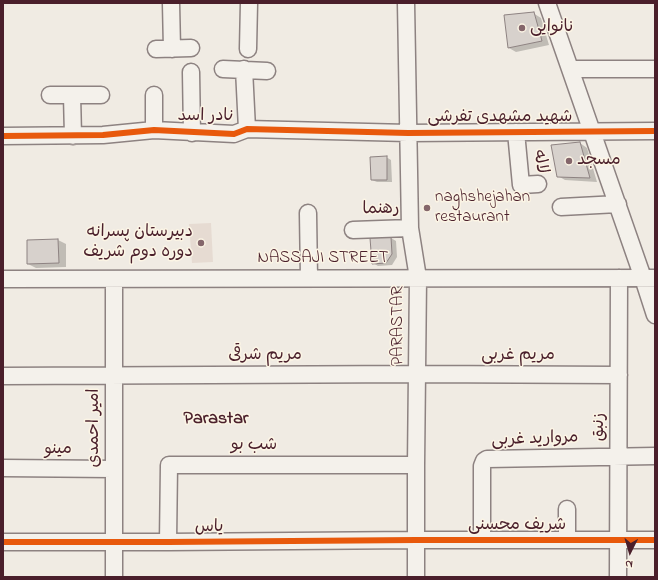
<!DOCTYPE html>
<meta charset="utf-8">
<style>
body{margin:0}
#map{position:relative;width:658px;height:580px;overflow:hidden;background:#f0ebe3;font-family:"Indie Flower",sans-serif}
canvas{display:block}
.frame{position:absolute;inset:0;border:4px solid #4a1f2b;pointer-events:none}
.north{position:absolute;left:610px;top:532px;width:40px;height:40px;-webkit-text-stroke:3px #fcf5e5;paint-order:stroke;rotate:185deg;font-size:11px;font-weight:700;line-height:16px;text-align:center;color:#4a1f2b}
.north::after{content:'';display:block;margin:auto;width:14px;height:18px;background:#4a1f2b;clip-path:polygon(50% 0,100% 100%,50% 72%,0 100%)}
</style>
<div id="map">
<canvas width="658" height="580"></canvas>
<div class="frame"></div>
<div class="north">N</div>
</div>
<script>
const c = document.querySelector('canvas').getContext('2d');
c.lineJoin = 'round';
function fillPath(path, color) {
  c.fillStyle = color;
  c.fill(path, 'evenodd');
}
function poly(rows) {
  const path = new Path2D();
  for (const r of rows) {
    path.moveTo(r[0], r[1]);
    for (let i = 2; i < r.length; i += 2) path.lineTo(r[i], r[i + 1]);
  }
  return path;
}
function strokePath(path, color, width, dash) {
  c.strokeStyle = color;
  c.lineWidth = width;
  c.lineCap = dash ? 'butt' : 'round';
  c.setLineDash(dash || []);
  c.stroke(path);
}
function drawText(font, color, halo, rows, align = 'center') {
  c.font = font + ' "Indie Flower","Playpen Sans Arabic",sans-serif';
  c.lineWidth = 3;
  c.setLineDash([]);
  c.textBaseline = 'middle';
  c.strokeStyle = halo;
  c.fillStyle = color;
  for (const [text, x, y, turn = 0] of rows) {
    c.save();
    c.translate(x, y);
    c.rotate((+turn || 0) * Math.PI / 180);
    c.textAlign = isNaN(turn) ? turn : align;
    if (halo) c.strokeText(text, 0, 0);
    c.fillText(text, 0, 0);
    c.restore();
  }
}
fillPath(poly([
 [211,223,213,262,192,263,189,224]
]), '#e6dbd2');
fillPath(poly([
 [533,13,541,18,549,45,516,52,509,48],
 [580,143,587,148,597,182,565,180,558,176],
 [386,157,391,160,392,182,377,182,372,180],
 [391,238,396,241,397,257,392,265,378,266,373,263],
 [58,240,66,244,66,267,36,268,28,264]
]), '#0003');
const building = poly([
 [534,12,542,41,508,48,504,15,534,12],
 [580,142,590,178,557,177,551,145,580,142],
 [387,156,387,180,371,180,370,157,387,156],
 [391,237,392,254,386,263,372,264,370,238,391,237],
 [58,239,59,263,27,264,27,240,58,239]
]);
fillPath(building, '#d7d1cc');
strokePath(building, '#8d8281', 1);
const minor = poly([
 [171,3,172,49],
 [406,3,410,228,418,278,416,465,416,577],
 [547,3,643,278,655,315],
 [156,49,191,48],
 [248,49,249,3],
 [223,69,267,71],
 [244,69,247,129],
 [571,69,655,69],
 [191,72,192,133],
 [50,95,101,95],
 [72,95,73,136],
 [154,130,154,95],
 [516,132,521,185,538,184],
 [3,136,103,135,154,130,234,134,247,129,408,133,655,131],
 [561,207,618,204],
 [308,213,309,278],
 [353,230,410,228],
 [3,279,655,278],
 [3,376,417,374,619,375],
 [3,468,113,469],
 [567,509,567,540],
 [482,540,482,466,484,461,487,459,655,456],
 [3,542,168,542,416,540,655,540],
 [168,542,169,465,416,465],
 [114,577,114,279],
 [618,577,619,278]
]);
strokePath(minor, '#8d8281', 19);
strokePath(minor, '#f4f1eb', 16);
strokePath(poly([
 [3,136,103,135,154,130,234,134,247,129,408,133,655,131],
 [3,542,168,542,416,540,655,540]
]), '#e8590c', 6);
for (const [x, y, r, color] of [
 [522,28,4,"#84666b"],
 [569,161,4,"#84666b"],
 [427,208,4,"#84666b"],
 [201,243,4,"#84666b"]
]) {
  const dot = new Path2D();
  dot.arc(x, y, r, 0, 2 * Math.PI);
  c.fillStyle = color;
  c.fill(dot);
  strokePath(dot, '#fcf5e5', 1.5);
}
drawText('17px', '#4a1f2b', '#fcf5e5', [
 ["نانوایی",530,28],
 ["مسجد",577,161],
 ["naghshejahan",435,198],
 ["restaurant",435,218],
 ["دبیرستان پسرانه",193,233,"right"],
 ["دوره دوم شریف",193,253,"right"]
], 'left');
drawText('17px', '#4a1f2b', '#fcf5e5', [
 ["نادر اسد",206,117],
 ["شهید مشهدی تفرشی",500,118],
 ["لاله",539,162,80],
 ["رهنما",381,210,-1],
 ["NASSAJI STREET",323,259],
 ["PARASTAR",399,326,-90],
 ["مریم شرقی",265,356],
 ["مریم غربی",518,356],
 ["زنبق",600,427,-90],
 ["امیر احمدی",95,428,-90],
 ["مروارید غربی",535,440,-2],
 ["شب بو",254,446],
 ["مینو",58,450],
 ["شریف محسنی",517,526],
 ["یاس",209,528]
]);
drawText('bold 18px', '#4a1f2b', '#fcf5e5', [
 ["Parastar",216,420]
]);
</script>
